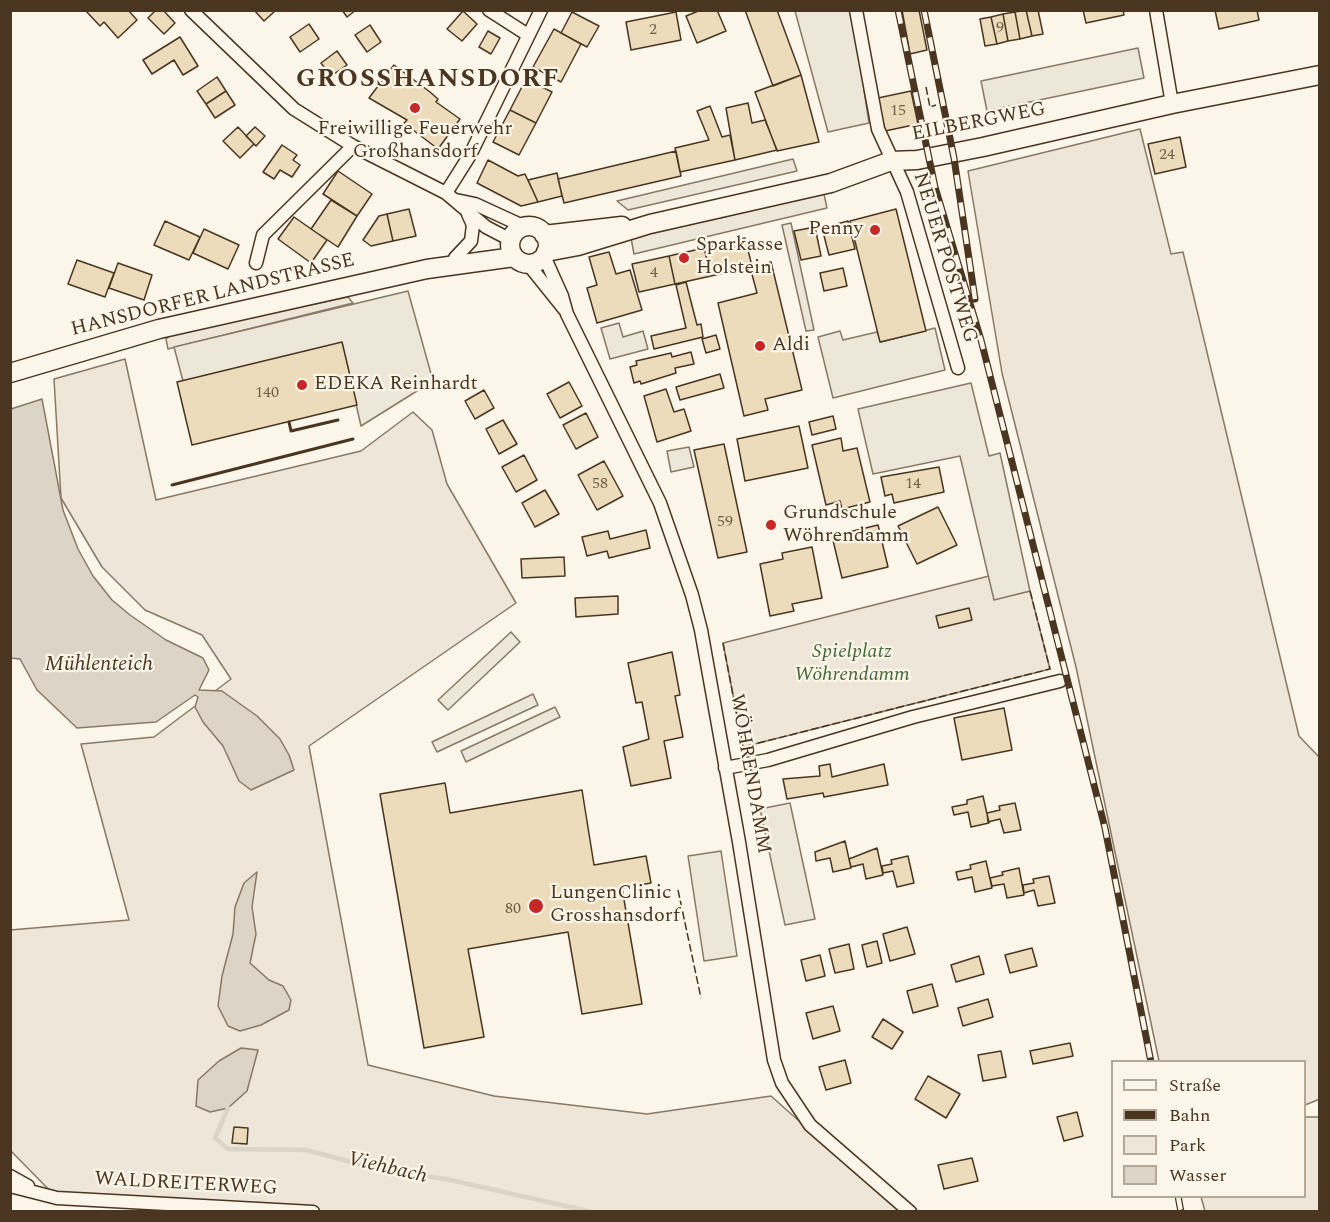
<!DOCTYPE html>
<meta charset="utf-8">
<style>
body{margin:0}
#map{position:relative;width:1330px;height:1222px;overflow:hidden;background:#fbf6e9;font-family:Spectral,serif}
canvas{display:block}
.frame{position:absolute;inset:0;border:12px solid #4a3520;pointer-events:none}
.legend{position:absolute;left:1111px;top:1060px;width:195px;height:138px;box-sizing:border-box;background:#fbf6e9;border:2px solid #b4a999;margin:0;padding:8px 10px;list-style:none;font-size:18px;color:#4a3520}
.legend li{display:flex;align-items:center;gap:12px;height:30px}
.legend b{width:30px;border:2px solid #b4a999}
</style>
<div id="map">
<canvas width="1330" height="1222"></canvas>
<div class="frame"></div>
<ul class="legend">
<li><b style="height:8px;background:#fbf6e9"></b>Straße</li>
<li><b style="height:8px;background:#4a3520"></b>Bahn</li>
<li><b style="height:16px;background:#ede6d9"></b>Park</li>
<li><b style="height:16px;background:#dcd4c6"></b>Wasser</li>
</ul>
</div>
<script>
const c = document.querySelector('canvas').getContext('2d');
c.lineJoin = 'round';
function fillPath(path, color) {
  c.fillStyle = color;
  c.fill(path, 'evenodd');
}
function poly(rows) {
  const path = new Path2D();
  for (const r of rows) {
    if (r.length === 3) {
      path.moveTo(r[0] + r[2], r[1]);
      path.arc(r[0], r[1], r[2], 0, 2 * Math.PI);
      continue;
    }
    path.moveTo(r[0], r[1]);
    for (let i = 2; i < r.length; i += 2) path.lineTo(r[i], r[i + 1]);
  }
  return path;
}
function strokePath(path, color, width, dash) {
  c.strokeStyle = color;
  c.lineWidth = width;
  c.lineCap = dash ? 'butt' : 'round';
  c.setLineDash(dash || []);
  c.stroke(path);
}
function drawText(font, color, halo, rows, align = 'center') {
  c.font = font + ' Spectral,serif';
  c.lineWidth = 4.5;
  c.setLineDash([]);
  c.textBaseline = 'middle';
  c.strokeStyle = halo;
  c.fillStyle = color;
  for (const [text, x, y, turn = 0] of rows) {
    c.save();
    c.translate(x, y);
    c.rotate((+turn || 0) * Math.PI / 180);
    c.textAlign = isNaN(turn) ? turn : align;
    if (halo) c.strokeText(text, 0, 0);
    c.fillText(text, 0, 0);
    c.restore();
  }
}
const green = poly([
 [1140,129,1171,254,1183,252,1299,736,1319,757,1320,1099,1305,1105,1304,1062,1159,1061,1076,667,1002,373,968,171,1140,129],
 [348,297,353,303,168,349,166,339,172,334,348,297],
 [125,359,156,500,361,451,413,412,432,430,447,484,516,603,309,746,368,1065,494,1096,647,1114,771,1096,900,1211,313,1212,57,1198,11,1151,10,930,129,920,81,744,154,737,231,679,202,635,145,610,102,567,61,498,54,379,125,359],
 [989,576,995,599,1030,591,1050,669,743,747,723,643,989,576],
 [1305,1117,1319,1117,1319,1211,1205,1211,1201,1197,1304,1196,1305,1117]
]);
fillPath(green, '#ede6d9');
strokePath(green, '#887966', 1.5);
const parking = poly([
 [795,11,852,11,869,123,828,132,795,11],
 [1138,48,1144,78,987,111,981,81,1138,48],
 [793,159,797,171,628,210,617,201,793,159],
 [824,194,827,208,634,254,631,238,824,194],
 [791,223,814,330,806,331,782,225,791,223],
 [408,291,433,381,361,426,342,343,183,381,174,347,408,291],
 [619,323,623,337,643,331,648,349,610,359,601,328,619,323],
 [935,328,945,370,833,398,818,337,840,331,843,340,877,332,881,342,935,328],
 [971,383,989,456,1000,453,1030,591,994,600,960,456,873,474,858,409,971,383],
 [689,447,694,467,671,472,667,451,689,447],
 [511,632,520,642,448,710,438,700,511,632],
 [533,694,538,705,437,752,432,742,533,694],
 [555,707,560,717,466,762,461,751,555,707],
 [790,803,815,919,785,925,760,809,790,803],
 [721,851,737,956,704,961,688,856,721,851]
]);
fillPath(parking, '#ede7d9');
strokePath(parking, '#887966', 1.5);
const water = poly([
 [42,399,63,510,78,549,93,576,112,600,130,615,166,640,203,658,209,670,199,690,222,691,257,716,280,739,289,755,294,770,251,790,239,781,223,746,203,722,195,707,198,697,195,695,156,722,77,728,37,690,20,659,11,658,11,409,42,399],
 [257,872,252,907,256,934,250,963,269,980,283,986,291,1000,289,1010,261,1025,240,1031,228,1026,218,1006,222,976,233,934,235,907,244,883,257,872],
 [241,1048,258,1050,247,1091,228,1108,210,1112,196,1106,198,1080,219,1061,241,1048]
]);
fillPath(water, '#dcd4c6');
strokePath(water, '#887966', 1.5);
strokePath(poly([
 [228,1108,215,1138,228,1149,306,1150,382,1170,446,1179,592,1212]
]), '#dcd4c6', 4.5);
const building = poly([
 [85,10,128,10,137,20,118,38,104,22,100,26,85,10],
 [156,10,163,10,175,23,164,34,148,18,156,10],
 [254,10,273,10,274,12,264,21,254,10],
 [342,10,356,10,347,17,342,10],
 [701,10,717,10,726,31,697,43,686,16,701,10],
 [745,10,777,10,801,75,773,86,745,10],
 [902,10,919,10,927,50,910,54,902,10],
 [1026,10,1038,10,1043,34,1032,36,1026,10],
 [1026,10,1032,36,1020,39,1015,12,1026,10],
 [1083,10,1123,10,1124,15,1086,23,1083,10],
 [1215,10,1257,10,1259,20,1219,29,1215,10],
 [463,11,477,24,462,41,447,29,463,11],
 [572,12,599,26,587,47,561,33,572,12],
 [676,12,681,40,631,50,626,22,676,12],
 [1015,12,1020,39,1008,41,1003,14,1015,12],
 [1003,14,1008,41,997,44,991,17,1003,14],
 [991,17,997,44,985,46,980,19,991,17],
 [309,24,319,39,300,52,290,37,309,24],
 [370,25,381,42,367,52,355,35,370,25],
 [554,29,581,44,561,82,533,67,554,29],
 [488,31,500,38,491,54,479,47,488,31],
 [180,37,198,66,183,75,174,60,152,74,143,60,180,37],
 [337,51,347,65,331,76,321,63,337,51],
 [394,65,430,92,438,99,436,102,460,119,438,149,413,130,406,131,404,123,407,120,369,98,394,65],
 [801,75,819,142,777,151,755,92,801,75],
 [217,77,226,91,206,104,197,91,217,77],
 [526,79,552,92,536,123,510,110,526,79],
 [226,91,235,105,215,118,206,104,226,91],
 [911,91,918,124,885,131,878,98,911,91],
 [748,103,752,123,765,120,777,150,735,160,726,108,748,103],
 [710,106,722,137,730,135,735,160,680,172,675,148,709,140,697,111,710,106],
 [510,110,536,123,519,155,493,142,510,110],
 [238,127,254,144,240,158,223,141,238,127],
 [255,127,265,136,256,146,246,136,255,127],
 [1180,137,1186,167,1155,174,1148,144,1180,137],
 [282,145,297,155,293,160,300,165,292,177,280,170,274,179,263,172,282,145],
 [676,151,681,176,564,203,558,179,676,151],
 [488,160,518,176,525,174,538,202,521,206,477,183,488,160],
 [338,171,372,194,357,216,323,194,338,171],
 [557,173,562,196,538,202,528,180,557,173],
 [331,200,357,216,338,247,311,229,331,200],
 [409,209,416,236,393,241,387,214,409,209],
 [896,209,926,331,880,342,850,221,896,209],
 [387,214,393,241,371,246,363,240,379,216,387,214],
 [294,217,327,240,311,263,278,239,294,217],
 [165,221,200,237,189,260,154,245,165,221],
 [848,221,855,249,829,255,822,228,848,221],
 [815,227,821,256,801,260,794,231,815,227],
 [204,229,239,245,228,269,193,253,204,229],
 [745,238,752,266,711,276,704,248,745,238],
 [704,248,711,276,675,284,669,256,704,248],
 [609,252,616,274,630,270,642,310,597,323,587,288,597,285,589,257,609,252],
 [669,256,675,284,639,292,632,264,669,256],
 [77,260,114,273,105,297,68,284,77,260],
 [771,262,802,390,765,399,768,410,744,416,718,303,757,293,750,267,771,262],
 [118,263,152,275,144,300,109,288,118,263],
 [843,268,847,286,824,291,820,273,843,268],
 [686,282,697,325,701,324,703,337,654,349,651,336,686,328,676,285,686,282],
 [716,335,720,349,706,353,702,339,716,335],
 [342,342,357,405,192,445,177,382,342,342],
 [691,352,694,364,675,368,676,373,641,384,640,381,634,383,630,367,637,365,636,361,671,353,672,357,691,352],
 [720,374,724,388,680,400,676,387,720,374],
 [569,382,582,406,560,418,547,394,569,382],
 [666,389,674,412,684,409,691,431,657,442,644,396,666,389],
 [484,390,494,408,475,419,465,401,484,390],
 [586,413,598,437,576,449,563,425,586,413],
 [833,416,836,429,812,435,809,422,833,416],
 [503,420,517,444,499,454,486,429,503,420],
 [799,426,808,468,745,481,737,439,799,426],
 [841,438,843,451,857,448,870,502,842,509,840,501,826,505,812,445,841,438],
 [724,444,747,552,718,558,694,450,724,444],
 [524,455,537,480,516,492,502,467,524,455],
 [604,461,623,496,597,510,578,475,604,461],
 [939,467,944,492,894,503,892,494,885,496,881,477,939,467],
 [545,490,559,514,535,527,522,503,545,490],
 [938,507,957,545,917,564,898,526,938,507],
 [878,525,888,567,842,578,832,536,878,525],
 [646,530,650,548,609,558,607,551,587,556,582,537,608,531,610,539,646,530],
 [812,547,822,598,792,604,794,611,770,616,760,564,783,559,782,553,812,547],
 [564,557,565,576,522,578,521,559,564,557],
 [618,596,618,614,576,617,575,598,618,596],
 [969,608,972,620,939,628,936,616,969,608],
 [672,652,680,695,675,696,683,737,664,741,671,778,631,786,623,747,649,739,642,702,636,703,628,663,672,652],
 [1004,708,1012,750,962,760,954,718,1004,708],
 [830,764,832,777,884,764,888,785,824,797,823,793,787,799,783,779,820,776,819,766,830,764],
 [445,783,450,813,582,790,594,865,646,856,651,883,622,888,642,1004,582,1014,568,932,468,949,484,1037,424,1048,380,794,445,783],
 [983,796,989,823,971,827,968,812,954,815,952,807,967,804,967,800,983,796],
 [1015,803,1021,830,1004,833,1000,819,988,822,987,813,1000,810,999,806,1015,803],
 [845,841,851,868,833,872,830,858,816,861,815,852,845,841],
 [877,848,883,875,866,879,863,864,851,867,849,859,877,848],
 [908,856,914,883,897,887,893,871,883,873,882,866,892,864,891,860,908,856],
 [986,861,992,888,975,892,972,877,958,880,956,872,971,869,970,865,986,861],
 [1019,868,1024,895,1007,898,1004,884,992,886,990,878,1003,875,1002,872,1019,868],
 [1049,876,1055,903,1038,906,1034,890,1024,893,1023,885,1034,883,1033,879,1049,876],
 [907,927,915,954,890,961,883,934,907,927],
 [877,941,882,963,867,967,862,945,877,941],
 [849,944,854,969,835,973,829,949,849,944],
 [1032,948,1037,966,1010,973,1005,955,1032,948],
 [820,955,825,976,806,981,801,960,820,955],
 [979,956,984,974,956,982,951,965,979,956],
 [932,984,938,1006,913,1013,907,991,932,984],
 [988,999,993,1017,963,1026,958,1008,988,999],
 [833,1006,840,1031,813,1039,806,1013,833,1006],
 [883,1019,903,1032,892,1049,872,1037,883,1019],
 [1070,1043,1073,1056,1033,1064,1030,1051,1070,1043],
 [1001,1051,1006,1077,983,1081,978,1055,1001,1051],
 [845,1060,851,1083,826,1090,819,1067,845,1060],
 [928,1076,960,1094,946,1118,915,1099,928,1076],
 [1077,1112,1083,1136,1064,1141,1057,1117,1077,1112],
 [234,1127,248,1128,247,1144,232,1143,234,1127],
 [972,1158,978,1181,944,1189,938,1165,972,1158]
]);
fillPath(building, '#ecdcbc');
strokePath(building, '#4a3520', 1.5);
const street = poly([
 [191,10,294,109,353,146,446,193,486,227,511,240],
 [489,10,528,35],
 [856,10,878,129,907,192,958,368],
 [1156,10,1172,104],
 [446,193,470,155,541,10],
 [456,200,475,204,525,227],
 [544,256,562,296,567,314,660,503,692,595,701,630,739,842,774,1060,782,1083,810,1125,910,1212],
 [455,258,471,241,473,225,468,214],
 [256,263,263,235,353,146],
 [528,264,565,310],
 [725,768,768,760,913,717,1060,681],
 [10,1176,28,1186],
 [10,1186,57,1198,313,1212]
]);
const secondary = poly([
 [529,245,19],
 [544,235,622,226],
 [546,252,578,246,650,224,831,183,891,161,917,160,983,147,1172,104,1320,75],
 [10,373,159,329,427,269,514,257]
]);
strokePath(street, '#4a3520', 15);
strokePath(secondary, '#4a3520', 21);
strokePath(street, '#fbf6e9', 12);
strokePath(secondary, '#fbf6e9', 18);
const rail = poly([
 [898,10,935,187,981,340,1105,828,1151,1062],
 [924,10,954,158,975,299],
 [1178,1196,1181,1212]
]);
strokePath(rail, '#4a3520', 7);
strokePath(rail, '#fbf6e9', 4.5, [14]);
strokePath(poly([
 [926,87,930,107,936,105],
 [723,643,743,747,1050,669,1030,591],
 [678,890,701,998]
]), '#4a3520', 1.5, [8, 3]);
strokePath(poly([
 [289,422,291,431,338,420],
 [172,485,353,439]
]), '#4a3520', 3);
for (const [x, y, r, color] of [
 [415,108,6,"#c62828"],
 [875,230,6,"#c62828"],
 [684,258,6,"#c62828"],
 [760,346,6,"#c62828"],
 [302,385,6,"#c62828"],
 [771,525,6,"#c62828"],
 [536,906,8,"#c62828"]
]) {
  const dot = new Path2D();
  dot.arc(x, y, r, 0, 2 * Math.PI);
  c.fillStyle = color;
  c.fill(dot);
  strokePath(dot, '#fbf6e9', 2);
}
drawText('16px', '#725f47', null, [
 ["9",1000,29],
 ["2",653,31],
 ["15",898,112],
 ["24",1167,156],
 ["4",654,274],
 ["140",267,394],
 ["58",600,485],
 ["14",913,485],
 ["59",725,523],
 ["80",513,910]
]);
drawText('20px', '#4a3520', '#fbf6e9', [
 ["EILBERGWEG",979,123,-11],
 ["NEUER POSTWEG",944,258,73],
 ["HANSDORFER LANDSTRASSE",213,296,-14],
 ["WÖHRENDAMM",749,774,80],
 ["WALDREITERWEG",186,1185,3]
]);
drawText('20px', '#4a3520', '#fbf6e9', [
 ["Freiwillige Feuerwehr",415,130,"center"],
 ["Großhansdorf",415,153,"center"],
 ["Penny",863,230,"right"],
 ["Sparkasse",696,246],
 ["Holstein",696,269],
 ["Aldi",772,346],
 ["EDEKA Reinhardt",314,385],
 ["Grundschule",783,514],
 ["Wöhrendamm",783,537],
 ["LungenClinic",550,894],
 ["Grosshansdorf",550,917]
], 'left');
drawText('italic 20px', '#436837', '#fbf6e9', [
 ["Spielplatz",852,653],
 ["Wöhrendamm",852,676]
]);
drawText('italic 21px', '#4a3520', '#fbf6e9', [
 ["Mühlenteich",99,666],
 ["Viehbach",387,1169,13]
]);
c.letterSpacing = '1.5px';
drawText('bold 26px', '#4a3520', '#fbf6e9', [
 ["GROSSHANSDORF",428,81]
]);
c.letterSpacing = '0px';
</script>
